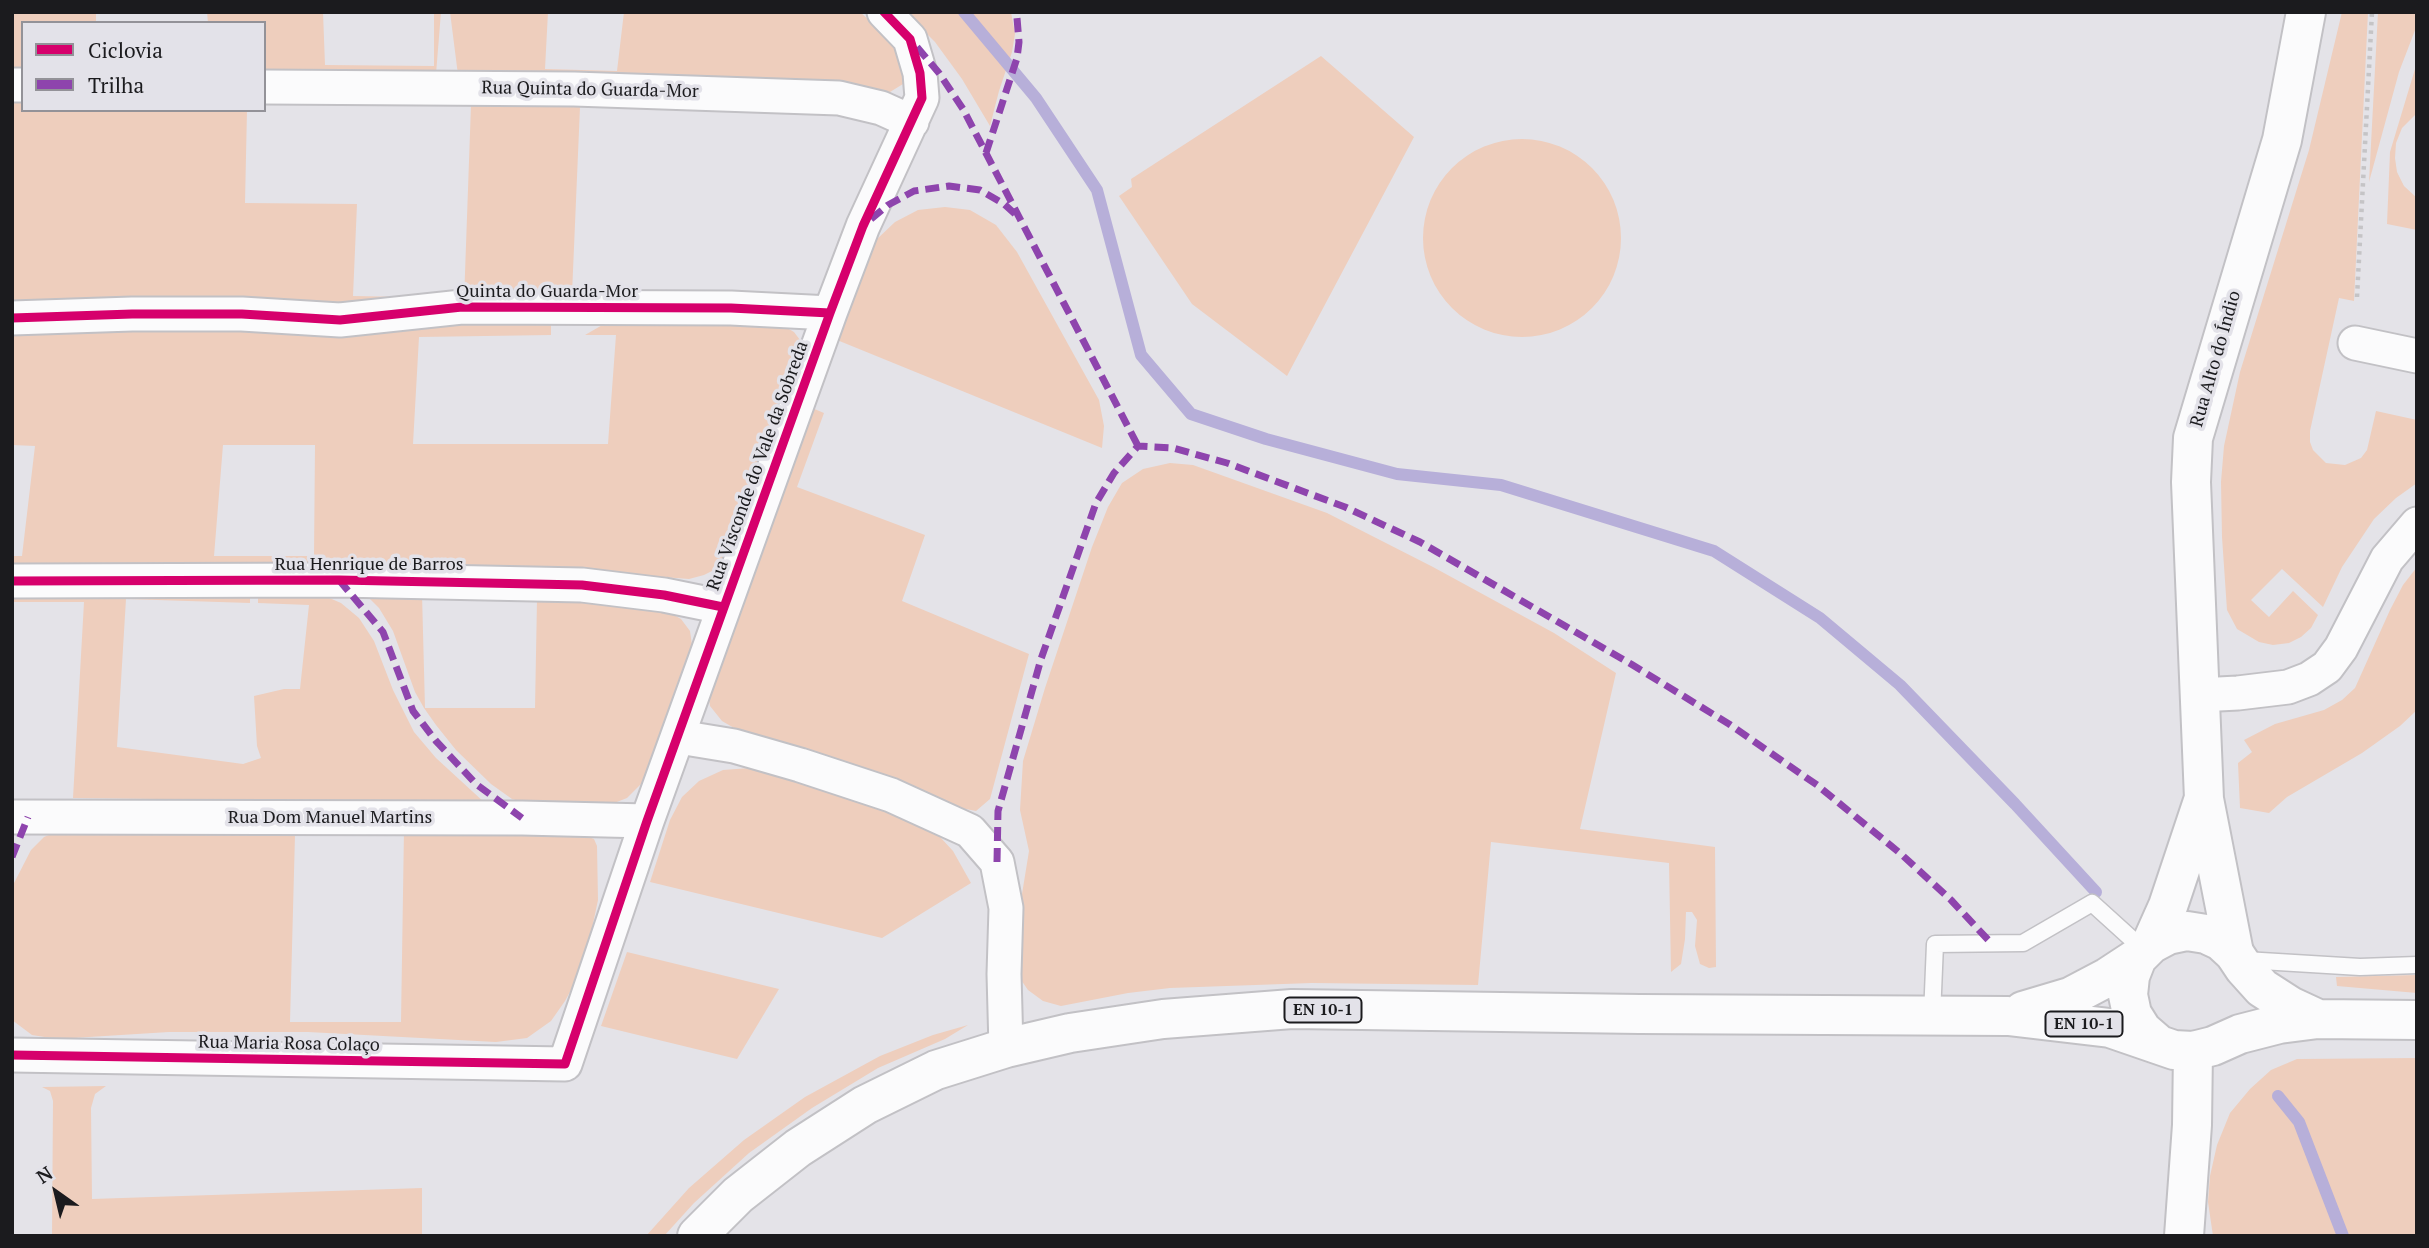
<!DOCTYPE html>
<meta charset="utf-8">
<style>
body{margin:0}
#map{position:relative;width:2429px;height:1248px;overflow:hidden;background:#e4e3e8;font-family:"PT Serif",serif}
canvas{display:block}
.frame{position:absolute;inset:0;border:14px solid #1b1b1e;pointer-events:none}
.legend{position:absolute;left:21px;top:21px;width:245px;height:91px;box-sizing:border-box;background:#e3e2e9;border:2px solid #939298;margin:0;padding:9px 12px;list-style:none;font-size:21px;color:#1b1b1e}
.legend li{display:flex;align-items:center;gap:14px;height:35px}
.legend b{width:35px;border:2px solid #939298}
.north{position:absolute;left:21px;top:1157px;width:70px;height:70px;-webkit-text-stroke:5px #e3e2e9;paint-order:stroke;rotate:326deg;font-size:19px;font-weight:700;line-height:28px;text-align:center;color:#1b1b1e}
.north::after{content:'';display:block;margin:auto;width:24px;height:32px;background:#1b1b1e;clip-path:polygon(50% 0,100% 100%,50% 72%,0 100%)}
</style>
<div id="map">
<canvas width="2429" height="1248"></canvas>
<div class="frame"></div>
<ul class="legend">
<li><b style="height:9px;background:#d6006c"></b>Ciclovia</li>
<li><b style="height:9px;background:#8e44ad"></b>Trilha</li>
</ul>
<div class="north">N</div>
</div>
<script>
const c = document.querySelector('canvas').getContext('2d');
c.lineJoin = 'round';
function fillPath(path, color) {
  c.fillStyle = color;
  c.fill(path, 'evenodd');
}
function poly(rows) {
  const path = new Path2D();
  for (const r of rows) {
    if (r.length === 3) {
      path.moveTo(r[0] + r[2], r[1]);
      path.arc(r[0], r[1], r[2], 0, 2 * Math.PI);
      continue;
    }
    path.moveTo(r[0], r[1]);
    for (let i = 2; i < r.length; i += 2) path.lineTo(r[i], r[i + 1]);
  }
  return path;
}
function strokePath(path, color, width, dash) {
  c.strokeStyle = color;
  c.lineWidth = width;
  c.lineCap = dash ? 'butt' : 'round';
  c.setLineDash(dash || []);
  c.stroke(path);
}
function drawText(font, color, halo, rows, align = 'center') {
  c.font = font + ' "PT Serif",serif';
  c.lineWidth = 7;
  c.setLineDash([]);
  c.textBaseline = 'middle';
  c.strokeStyle = halo;
  c.fillStyle = color;
  for (const [text, x, y, turn = 0] of rows) {
    c.save();
    c.translate(x, y);
    c.rotate((+turn || 0) * Math.PI / 180);
    c.textAlign = isNaN(turn) ? turn : align;
    if (halo) c.strokeText(text, 0, 0);
    c.fillText(text, 0, 0);
    c.restore();
  }
}
fillPath(poly([
 [12,12,96,12,96,23,23,23,23,76,12,76],
 [207,12,323,12,325,65,434,66,434,12,441,12,436,74,264,79,264,23,208,23],
 [450,12,548,12,545,69,617,71,624,12,860,12,891,40,902,56,906,71,903,84,890,92,875,92,458,75],
 [905,12,1011,12,1015,34,1012,52,999,91,990,126,962,79,935,42],
 [2342,12,2368,12,2354,301,2339,298,2310,431,2310,442,2313,450,2326,463,2345,465,2361,458,2367,450,2376,411,2417,420,2417,483,2396,498,2374,519,2342,567,2323,607,2282,569,2251,600,2269,617,2293,591,2318,615,2311,628,2301,637,2289,643,2273,645,2259,642,2237,629,2227,610,2222,537,2221,482,2224,446,2240,372,2309,150],
 [2378,12,2417,12,2417,25,2399,72,2369,182],
 [1321,56,1414,137,1287,376,1192,304,1119,196,1132,187,1131,179],
 [2415,69,2417,113,2402,128,2396,143,2395,158,2397,172,2404,186,2417,198,2417,230,2387,224,2390,152],
 [12,93,23,93,23,110,247,110,245,203,357,204,353,296,408,297,380,307,128,296,99,302,12,312],
 [471,105,580,107,572,294,464,301],
 [1522,238,99],
 [945,207,970,210,996,225,1017,252,1099,400,1104,426,1102,448,837,340,876,240,895,222,918,210],
 [611,320,782,325,794,332,800,340,802,350,725,558,716,569,704,575,689,579,597,572,12,571,12,556,22,556,35,446,12,445,12,327,403,322,551,324,551,335,419,337,413,444,608,444,616,335,585,335],
 [223,445,315,445,314,556,214,556],
 [812,408,824,413,797,487,925,535,902,601,1029,654,990,799,976,811,956,807,914,787,826,755,741,732,722,721,710,706,708,692],
 [1170,463,1193,465,1327,513,1433,567,1554,633,1616,673,1580,829,1715,847,1716,967,1709,968,1700,964,1695,946,1697,920,1692,912,1686,912,1685,939,1681,964,1671,972,1669,863,1491,842,1478,985,1312,983,1170,988,1128,993,1061,1006,1043,1001,1028,990,1019,977,1016,931,1029,851,1020,810,1023,761,1045,688,1092,547,1108,507,1122,483,1143,469],
 [2417,567,2417,710,2400,726,2362,753,2287,797,2269,813,2240,808,2238,763,2252,752,2244,740,2275,724,2324,710,2342,700,2355,688,2390,610,2403,585],
 [250,589,250,603,126,599,117,747,243,764,261,758,257,746,254,696,284,689,300,689,309,605,258,603,258,589,320,594,341,603,359,618,374,641,393,690,414,732,436,758,485,803,73,798,84,602,12,602,12,590],
 [363,592,422,594,425,708,535,708,537,600,647,607,667,611,681,619,690,631,692,645,689,663,675,694,643,782,627,798,604,807,540,807,512,799,491,784,456,750,436,725,424,708,415,692,393,631,379,608],
 [750,768,810,781,929,825,953,851,971,883,882,938,650,882,670,820,682,797,699,781,723,770],
 [381,828,380,835,295,835,290,1022,401,1022,404,829,586,836,594,839,597,846,598,900,590,938,581,972,565,1001,551,1021,527,1038,496,1042,308,1032,169,1032,57,1039,32,1035,12,1020,12,887,31,850,44,837,60,830],
 [627,952,779,989,737,1059,601,1026],
 [2417,975,2417,993,2337,986,2336,977],
 [968,1025,945,1039,878,1068,812,1108,749,1153,694,1203,664,1236,646,1236,689,1188,744,1140,805,1097,880,1056,933,1035],
 [2417,1058,2417,1236,2213,1236,2208,1202,2210,1176,2217,1145,2230,1113,2250,1089,2271,1070,2297,1059],
 [106,1086,95,1094,91,1108,92,1199,422,1188,422,1236,52,1236,53,1101,50,1091,42,1087]
]), '#eecebd');
strokePath(poly([
 [964,12,1036,98,1097,190,1141,355,1191,414,1266,439,1397,474,1501,485,1714,551,1820,618,1900,685,2015,804,2096,892],
 [2278,1096,2299,1122,2343,1236]
]), '#b7afd9', 12);
const lane = poly([
 [2245,960,2360,967,2417,965],
 [1932,1016,1935,944,2023,943,2092,903,2145,951]
]);
const street = poly([
 [12,85,23,85],
 [264,87,574,89,839,98,881,108,912,122],
 [12,318,132,314,242,314,340,320,462,307,731,308,830,313],
 [2355,343,2417,356],
 [12,581,339,580,582,585,664,595,723,607],
 [2199,695,2238,693,2288,687,2309,679,2327,667,2341,648,2387,559,2417,524],
 [679,737,734,746,800,765,891,795,970,831,997,862,1006,908,1004,974,1006,1048],
 [12,817,522,818,647,821],
 [12,1055,565,1064,647,821,830,313,863,226,922,98,920,73,910,39,884,12]
]);
const secondary = poly([
 [2151,944,2168,906,2203,801],
 [2234,953,2204,799,2191,482,2193,438,2282,140,2306,12],
 [2184,1236,2192,1125,2193,1051]
]);
const primary = poly([
 [2137,958,2130,976,2128,995,2132,1014,2142,1030,2157,1043],
 [2023,1011,2070,997,2108,977,2137,958,2151,944,2168,935,2187,931,2206,934,2221,941,2234,953,2244,968,2262,988,2290,1006,2318,1019],
 [697,1236,738,1195,798,1148,865,1105,936,1070,1006,1048,1070,1033,1163,1019,1292,1009,1640,1014,2008,1016,2110,1028,2174,1050,2193,1051,2213,1046,2240,1034,2279,1024,2318,1019,2417,1020]
]);
strokePath(lane, '#c2c1c5', 19);
strokePath(street, '#c2c1c5', 37);
strokePath(secondary, '#c2c1c5', 42);
strokePath(primary, '#c2c1c5', 42);
strokePath(poly([
 [2357,297,2372,12]
]), '#c5c4c6', 4.5, [3.5, 5]);
strokePath(lane, '#fbfbfc', 16);
strokePath(street, '#fbfbfc', 33);
strokePath(secondary, '#fbfbfc', 38);
strokePath(primary, '#fbfbfc', 38);
strokePath(poly([
 [917,47,939,73,963,109,1138,446],
 [986,153,1017,58,1019,42,1017,18,1015,12],
 [871,219,888,205,914,191,949,186,980,190,1004,204,1015,214],
 [339,580,383,632,413,711,436,741,476,784,522,818],
 [12,857,28,817],
 [997,862,998,811,1041,659,1096,503,1114,473,1138,446,1173,448,1227,463,1345,507,1420,542,1631,664,1729,724,1817,785,1901,854,1951,900,1992,944]
]), '#8e44ad', 7, [14, 7]);
strokePath(poly([
 [12,318,132,314,242,314,340,320,462,307,731,308,830,313],
 [12,581,339,580,582,585,664,595,723,607],
 [12,1055,565,1064,647,821,830,313,863,226,922,98,920,73,910,39,884,12]
]), '#d6006c', 9);
for (const [x, y, w] of [
 [1323,1010,77],
 [2084,1024,77]
]) {
  const box = new Path2D();
  box.roundRect(x - w / 2, y - 12.5, w, 25, 5);
  c.fillStyle = '#e3e2e9';
  c.fill(box);
  strokePath(box, '#1b1b1e', 2);
}
drawText('bold 16px', '#1b1b1e', null, [
 ["EN 10-1",1323,1010],
 ["EN 10-1",2084,1024]
]);
drawText('18px', '#1b1b1e', '#e3e2e9', [
 ["Rua Quinta do Guarda-Mor",590,90,1],
 ["Quinta do Guarda-Mor",547,292],
 ["Rua Alto do Índio",2216,359,-74],
 ["Rua Visconde do Vale da Sobreda",758,466,-70],
 ["Rua Henrique de Barros",369,565],
 ["Rua Dom Manuel Martins",330,818],
 ["Rua Maria Rosa Colaço",289,1044,1]
]);
</script>
